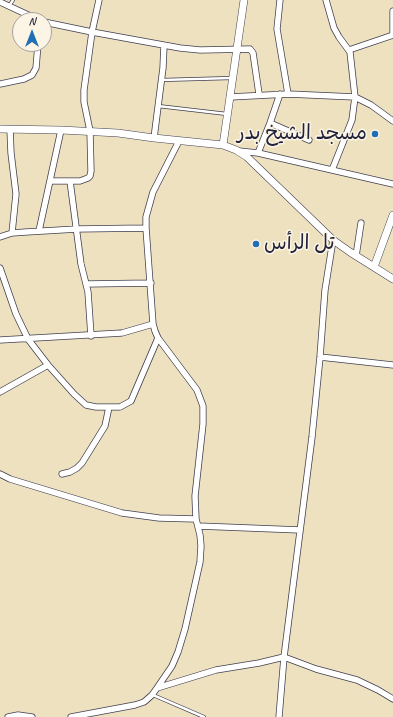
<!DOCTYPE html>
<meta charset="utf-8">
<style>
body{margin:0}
#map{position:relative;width:393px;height:717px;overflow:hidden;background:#ede1c0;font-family:Caveat,sans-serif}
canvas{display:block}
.north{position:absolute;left:12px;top:12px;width:40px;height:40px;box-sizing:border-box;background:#fcf5e5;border:1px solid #a5a1a1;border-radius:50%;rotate:0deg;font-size:11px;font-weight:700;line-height:16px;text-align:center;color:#22223b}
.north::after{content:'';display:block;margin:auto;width:14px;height:18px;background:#1f6fb2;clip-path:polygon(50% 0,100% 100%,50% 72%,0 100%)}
</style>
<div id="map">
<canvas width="393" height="717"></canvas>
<div class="north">N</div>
</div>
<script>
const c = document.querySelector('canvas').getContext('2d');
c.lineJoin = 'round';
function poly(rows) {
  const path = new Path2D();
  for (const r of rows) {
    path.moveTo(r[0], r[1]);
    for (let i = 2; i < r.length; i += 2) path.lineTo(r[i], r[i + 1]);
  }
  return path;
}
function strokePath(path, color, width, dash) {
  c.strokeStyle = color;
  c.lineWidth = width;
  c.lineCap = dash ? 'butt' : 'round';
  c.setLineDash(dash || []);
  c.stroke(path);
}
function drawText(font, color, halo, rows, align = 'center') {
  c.font = font + ' Caveat,"Playpen Sans Arabic",sans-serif';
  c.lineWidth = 3;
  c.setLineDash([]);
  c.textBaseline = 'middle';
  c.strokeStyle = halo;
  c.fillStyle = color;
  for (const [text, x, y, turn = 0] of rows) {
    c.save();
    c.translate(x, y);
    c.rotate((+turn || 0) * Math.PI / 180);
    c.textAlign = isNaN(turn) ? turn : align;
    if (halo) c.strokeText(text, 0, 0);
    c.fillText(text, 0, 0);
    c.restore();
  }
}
const service = poly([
 [9,6,13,0],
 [161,80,232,78],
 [158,106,227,114],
 [153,695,204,717]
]);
const minor = poly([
 [280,0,277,29,288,94],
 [326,0,334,28,339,37,350,52,355,97,352,120,332,170],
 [0,2,39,20],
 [44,22,92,32,180,48,200,50,250,49,253,53,259,94],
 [393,35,393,11],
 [349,50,393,35],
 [0,84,24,79,32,75,36,68,38,44],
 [230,97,288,94,355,97,371,105,393,121],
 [270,123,309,140],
 [10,129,11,153,16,194,12,233],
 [154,138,163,68,164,45],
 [239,151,258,153,393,184],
 [258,153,270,123,280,94],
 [50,181,70,181],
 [39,231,61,130],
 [0,237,12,233,26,232,77,229,146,228],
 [356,256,361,223],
 [0,268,16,314,28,339,48,365,74,394,86,405,96,407,120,407,131,401,158,338],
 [86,284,151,283],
 [91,336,88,292,81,264,70,181,80,181,88,178,90,176,91,171,90,131,84,102,84,90,92,32,99,0],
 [0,340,122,333,153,324],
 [320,357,393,365],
 [0,392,48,365],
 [0,474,10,479,122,513,159,518,196,519],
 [62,474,70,472,77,468,82,463,105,426,109,407],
 [198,526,300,530],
 [157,688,172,666,178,652,185,629,200,562,201,546,200,535,196,519,195,496,203,424,203,406,197,390,158,338,155,331,153,324,146,228,146,217,153,192,179,141],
 [8,717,18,715,32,717],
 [71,717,135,705,144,702,152,695,157,688,216,670,259,663,284,657,312,437,320,357,325,290,333,240],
 [279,717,284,657,316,669,357,680,378,690,393,699]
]);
const tertiary = poly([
 [0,129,61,130,118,133,154,138,223,145,236,150,247,157,333,240,350,252,393,279],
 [223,145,244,0],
 [374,267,393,215]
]);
strokePath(service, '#403f4f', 4);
strokePath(minor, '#403f4f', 7);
strokePath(tertiary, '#403f4f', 8);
strokePath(service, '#fff', 2.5);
strokePath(minor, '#fff', 5.5);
strokePath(tertiary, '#fff', 7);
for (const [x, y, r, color] of [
 [375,134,4,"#1f6fb2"],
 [256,244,4,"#1f6fb2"]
]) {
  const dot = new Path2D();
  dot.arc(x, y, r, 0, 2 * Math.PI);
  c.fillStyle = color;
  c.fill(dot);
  strokePath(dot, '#fcf5e5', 1.5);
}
drawText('20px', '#22223b', '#fcf5e5', [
 ["مسجد الشيخ بدر",367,134],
 ["تل الرأس",264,244,"left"]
], 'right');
</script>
